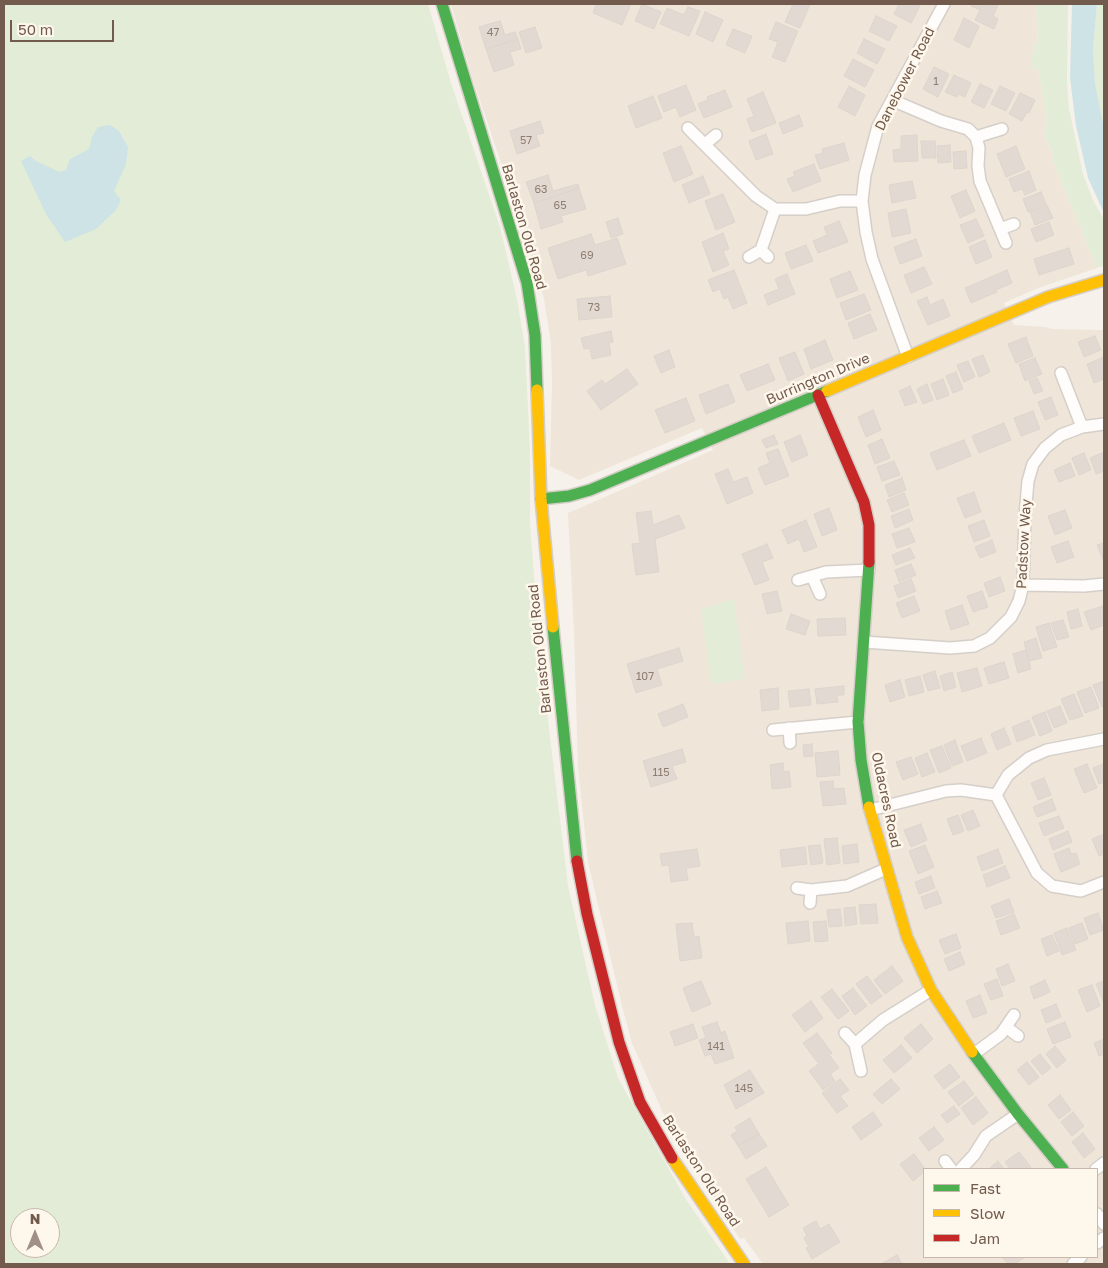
<!DOCTYPE html>
<style>
body{margin:0}
#map{position:relative;width:1108px;height:1268px;overflow:hidden;background:#f6f2eb;font-family:"Golos Text",sans-serif}
canvas{display:block}
.frame{position:absolute;inset:0;border:5px solid #725a4c;pointer-events:none}
.legend{position:absolute;left:923px;top:1168px;width:175px;height:90px;box-sizing:border-box;background:#fef7ec;border:1px solid #c6b8ac;margin:0;padding:6px 9px;list-style:none;font-size:15px;color:#725a4c}
.legend li{display:flex;align-items:center;gap:10px;height:25px}
.legend b{width:25px;border:1px solid #c6b8ac}
.north{position:absolute;left:10px;top:1208px;width:50px;height:50px;box-sizing:border-box;background:#fef7ec;border:1px solid #c6b8ac;border-radius:50%;rotate:0deg;font-size:14px;font-weight:700;line-height:20px;text-align:center;color:#725a4c}
.north::after{content:'';display:block;margin:auto;width:18px;height:22px;background:#a08f84;clip-path:polygon(50% 0,100% 100%,50% 72%,0 100%)}
.scale{position:absolute;left:10px;top:20px;width:104px;height:22px;box-sizing:border-box;border:2px solid #725a4c;border-top:0;padding-left:6px;font-size:15px;line-height:18px;white-space:nowrap;color:#725a4c;-webkit-text-stroke:4px #fef7ec;paint-order:stroke}
</style>
<div id="map">
<canvas width="1108" height="1268"></canvas>
<div class="frame"></div>
<ul class="legend">
<li><b style="height:6px;background:#4caf50"></b>Fast</li>
<li><b style="height:6px;background:#ffc107"></b>Slow</li>
<li><b style="height:6px;background:#c62828"></b>Jam</li>
</ul>
<div class="north">N</div>
<div class="scale">50 m</div>
</div>
<script>
const c = document.querySelector('canvas').getContext('2d');
c.lineJoin = 'round';
function fillPath(path, color) {
  c.fillStyle = color;
  c.fill(path, 'evenodd');
}
function poly(rows) {
  const path = new Path2D();
  for (const r of rows) {
    path.moveTo(r[0], r[1]);
    for (let i = 2; i < r.length; i += 2) path.lineTo(r[i], r[i + 1]);
  }
  return path;
}
function strokePath(path, color, width, dash) {
  c.strokeStyle = color;
  c.lineWidth = width;
  c.lineCap = dash ? 'butt' : 'round';
  c.setLineDash(dash || []);
  c.stroke(path);
}
function drawText(font, color, halo, rows, align = 'center') {
  c.font = font + ' "Golos Text",sans-serif';
  c.lineWidth = 5;
  c.setLineDash([]);
  c.textBaseline = 'middle';
  c.strokeStyle = halo;
  c.fillStyle = color;
  for (const [text, x, y, turn = 0] of rows) {
    c.save();
    c.translate(x, y);
    c.rotate((+turn || 0) * Math.PI / 180);
    c.textAlign = isNaN(turn) ? turn : align;
    if (halo) c.strokeText(text, 0, 0);
    c.fillText(text, 0, 0);
    c.restore();
  }
}
fillPath(poly([
 [451,4,1036,4,1038,43,1034,44,1033,54,1031,54,1031,69,1038,69,1047,122,1044,133,1054,158,1052,159,1097,268,1038,288,1004,303,1014,325,1045,327,1052,329,1104,330,1104,1264,763,1264,744,1238,740,1239,680,1147,663,1113,632,1043,622,1006,588,862,578,767,574,632,568,513,713,450,702,428,579,480,550,466,552,383,551,344,544,299,516,207,473,80],
 [924,1169,1097,1169,1097,1257,924,1257]
]), '#efe5d9');
fillPath(poly([
 [4,4,428,4,451,83,500,227,517,299,525,347,530,451,530,524,540,654,568,886,595,1005,618,1078,685,1198,730,1264,4,1264],
 [20,1218,50,1218,50,1248,20,1248],
 [1036,4,1068,4,1067,80,1069,109,1083,174,1093,200,1104,220,1104,266,1097,268,1052,159,1054,157,1044,133,1047,122,1038,69,1031,69,1031,53,1033,53,1034,44,1038,43],
 [1097,4,1104,4,1104,128,1095,83,1093,49],
 [734,599,745,679,711,684,701,609]
]), '#e3ecd6');
fillPath(poly([
 [1072,4,1097,4,1093,49,1095,83,1104,128,1104,213,1088,178,1076,126,1070,78],
 [110,125,119,131,128,147,126,164,114,191,121,200,116,210,96,229,65,242,46,214,21,161,30,156,36,161,59,172,66,170,70,159,89,149,92,137,98,127]
]), '#cde3e5');
const building = poly([
 [596,4,631,4,622,25,593,13,596,4],
 [642,4,661,12,654,29,635,21,642,4],
 [793,4,810,4,800,28,785,22,793,4],
 [899,4,916,4,920,6,911,23,894,14,899,4],
 [972,4,998,5,993,16,998,19,994,29,975,20,980,10,971,6,972,4],
 [688,7,700,11,689,36,660,24,667,8,684,15,688,7],
 [705,12,723,20,713,42,696,34,705,12],
 [876,16,897,26,889,41,869,31,876,16],
 [964,18,979,26,969,48,954,40,964,18],
 [500,21,505,35,515,32,518,39,486,49,479,27,500,21],
 [776,22,798,31,785,62,772,57,778,42,769,39,776,22],
 [535,27,542,48,526,53,519,32,535,27],
 [733,29,752,36,745,53,726,45,733,29],
 [518,39,521,49,510,52,514,65,494,72,486,49,518,39],
 [864,39,885,49,877,64,857,53,864,39],
 [853,59,874,70,865,87,844,76,853,59],
 [934,67,949,74,938,97,923,89,934,67],
 [954,75,971,83,965,97,958,94,957,97,945,92,954,75],
 [980,84,993,90,984,108,971,102,980,84],
 [686,85,696,110,680,117,676,107,664,112,658,96,686,85],
 [849,86,865,95,855,116,838,107,849,86],
 [1000,86,1015,93,1006,111,991,104,1000,86],
 [725,90,732,107,704,118,698,104,708,100,707,97,725,90],
 [763,92,776,123,752,132,747,119,754,116,747,99,763,92],
 [1020,93,1035,100,1029,113,1027,112,1022,121,1009,114,1020,93],
 [653,96,662,118,636,128,628,106,653,96],
 [799,115,803,126,783,134,779,123,799,115],
 [540,121,544,133,536,135,540,146,517,154,510,131,540,121],
 [766,134,773,154,756,160,749,141,766,134],
 [917,135,918,161,894,162,893,150,901,149,901,136,917,135],
 [921,141,935,141,936,158,922,158,921,141],
 [844,143,849,160,820,169,815,155,823,153,822,149,844,143],
 [950,145,951,162,938,163,937,146,950,145],
 [681,146,693,174,674,182,663,153,681,146],
 [1016,146,1025,169,1006,177,997,154,1016,146],
 [966,151,967,168,954,169,953,152,966,151],
 [814,164,821,181,793,192,787,179,795,176,793,172,814,164],
 [1029,171,1036,190,1025,195,1022,189,1014,192,1009,179,1029,171],
 [548,175,553,191,578,184,579,188,534,203,526,182,548,175],
 [703,176,710,194,689,203,682,185,703,176],
 [912,181,916,198,892,203,889,185,912,181],
 [579,188,586,209,561,216,563,222,541,229,534,203,579,188],
 [966,190,975,211,960,218,951,196,966,190],
 [1041,192,1046,204,1028,212,1023,199,1041,192],
 [723,194,735,222,716,230,705,201,723,194],
 [1047,205,1053,218,1035,225,1030,212,1047,205],
 [906,209,911,233,892,237,888,213,906,209],
 [618,218,623,234,611,238,606,222,618,218],
 [976,219,984,236,968,243,960,225,976,219],
 [839,221,848,242,818,253,813,241,827,235,824,227,839,221],
 [1049,222,1054,235,1036,242,1031,229,1049,222],
 [723,233,729,249,723,251,729,265,713,272,702,242,723,233],
 [591,234,595,245,617,238,626,264,588,276,586,270,558,279,548,248,591,234],
 [916,239,922,256,900,264,894,247,916,239],
 [985,240,992,257,976,264,969,247,985,240],
 [806,245,813,261,791,269,785,253,806,245],
 [1069,248,1074,264,1039,275,1034,259,1069,248],
 [924,267,932,284,911,293,904,275,924,267],
 [734,270,747,303,733,309,728,297,724,299,720,289,713,292,708,280,734,270],
 [1007,270,1012,283,996,290,997,292,971,303,965,288,1007,270],
 [850,271,858,290,837,298,830,279,850,271],
 [787,274,795,294,768,305,764,295,779,289,775,279,787,274],
 [864,294,871,310,846,320,840,303,864,294],
 [610,296,612,317,579,320,577,299,610,296],
 [927,297,930,305,943,299,950,316,928,325,917,301,927,297],
 [870,314,877,330,854,339,848,323,870,314],
 [611,331,613,342,609,343,611,355,592,359,590,348,584,349,581,338,611,331],
 [1095,336,1101,350,1084,357,1078,342,1095,336],
 [1026,337,1033,356,1016,363,1008,344,1026,337],
 [825,340,833,360,811,369,804,349,825,340],
 [669,350,675,367,661,373,654,356,669,350],
 [795,352,804,374,788,381,779,358,795,352],
 [983,355,990,372,979,377,972,359,983,355],
 [1104,357,1104,379,1094,383,1087,364,1104,357],
 [1035,358,1042,374,1025,381,1019,364,1035,358],
 [968,361,975,377,964,382,957,365,968,361],
 [768,364,775,380,747,391,740,375,768,364],
 [627,369,638,384,601,410,587,391,602,380,605,384,627,369],
 [956,372,963,389,953,393,946,376,956,372],
 [1037,378,1043,391,1034,394,1029,381,1037,378],
 [943,379,949,395,937,400,931,384,943,379],
 [728,384,735,402,706,414,699,395,728,384],
 [927,384,933,400,923,404,917,389,927,384],
 [910,386,917,402,905,406,899,391,910,386],
 [1051,397,1058,415,1045,420,1038,402,1051,397],
 [686,398,695,421,665,433,655,410,686,398],
 [873,410,881,430,866,437,858,417,873,410],
 [1033,411,1040,429,1021,436,1014,418,1033,411],
 [1004,423,1011,440,979,453,972,436,1004,423],
 [774,435,778,444,766,448,762,440,774,435],
 [800,435,808,455,792,462,784,442,800,435],
 [882,439,890,458,875,464,868,445,882,439],
 [964,440,971,456,937,470,930,453,964,440],
 [778,449,789,476,765,485,758,468,770,463,766,453,778,449],
 [1104,452,1104,471,1096,474,1090,458,1104,452],
 [1084,453,1091,470,1079,475,1072,458,1084,453],
 [894,461,900,475,882,481,877,467,894,461],
 [1070,463,1075,476,1059,482,1054,470,1070,463],
 [728,469,733,482,747,477,753,493,727,504,715,474,728,469],
 [902,478,906,490,889,497,885,485,902,478],
 [974,492,981,512,965,518,957,498,974,492],
 [904,493,909,505,892,512,887,500,904,493],
 [829,508,837,530,822,536,814,514,829,508],
 [909,509,913,520,895,528,891,516,909,509],
 [1065,510,1072,528,1055,535,1048,516,1065,510],
 [651,511,653,525,679,515,685,528,655,539,659,572,636,575,632,544,640,543,636,513,651,511],
 [806,520,817,547,804,552,799,539,788,544,782,530,806,520],
 [984,520,990,536,974,542,968,526,984,520],
 [909,528,915,542,897,548,892,534,909,528],
 [992,540,996,552,980,558,975,547,992,540],
 [1068,541,1074,557,1057,563,1051,547,1068,541],
 [1104,543,1104,562,1097,545,1104,543],
 [767,544,773,558,762,562,769,580,755,585,742,554,767,544],
 [910,548,915,558,896,565,892,555,910,548],
 [911,564,916,575,899,582,895,570,911,564],
 [1000,577,1005,591,989,597,984,583,1000,577],
 [911,579,916,591,898,598,894,586,911,579],
 [777,591,782,611,767,614,762,594,777,591],
 [982,591,988,607,973,612,967,596,982,591],
 [914,596,920,611,902,618,896,603,914,596],
 [962,605,969,624,951,630,945,611,962,605],
 [1103,606,1104,625,1091,630,1084,612,1103,606],
 [1078,609,1082,626,1071,629,1067,612,1078,609],
 [791,614,810,621,805,635,786,629,791,614],
 [845,618,846,635,818,636,817,619,845,618],
 [1063,620,1069,637,1057,640,1051,623,1063,620],
 [1049,623,1057,647,1043,651,1036,627,1049,623],
 [1036,638,1042,658,1029,661,1024,642,1036,638],
 [679,648,683,661,657,669,662,685,636,693,627,664,679,648],
 [1026,650,1031,669,1018,673,1013,654,1026,650],
 [1004,662,1009,678,989,684,984,668,1004,662],
 [977,668,982,686,962,692,957,673,977,668],
 [935,671,940,688,928,691,923,675,935,671],
 [952,672,956,687,944,691,940,676,952,672],
 [920,676,924,692,909,696,905,680,920,676],
 [900,680,905,697,890,702,885,685,900,680],
 [1104,681,1104,706,1102,707,1093,685,1104,681],
 [844,686,844,695,837,695,838,702,817,704,815,689,844,686],
 [1091,687,1099,708,1085,713,1077,692,1091,687],
 [778,688,779,709,762,711,760,690,778,688],
 [809,689,811,705,790,707,788,691,809,689],
 [1074,694,1083,716,1070,720,1061,699,1074,694],
 [683,704,688,717,663,727,658,714,683,704],
 [1060,706,1067,723,1054,728,1047,711,1060,706],
 [1045,712,1052,731,1040,736,1032,717,1045,712],
 [1029,720,1035,735,1017,742,1012,727,1029,720],
 [1004,728,1011,744,997,750,991,734,1004,728],
 [981,738,987,753,967,761,961,746,981,738],
 [955,740,963,762,952,766,944,745,955,740],
 [812,744,813,756,804,757,803,745,812,744],
 [942,746,951,768,939,773,930,750,942,746],
 [682,749,686,762,672,766,677,779,651,787,643,761,682,749],
 [838,751,840,775,817,777,815,753,838,751],
 [927,753,935,772,922,777,915,758,927,753],
 [911,757,918,774,903,780,896,762,911,757],
 [783,763,784,772,789,771,791,787,772,789,770,765,783,763],
 [1087,764,1097,788,1084,793,1074,769,1087,764],
 [1103,764,1104,782,1099,784,1093,768,1103,764],
 [1044,778,1051,795,1038,800,1031,783,1044,778],
 [833,781,834,789,844,788,846,804,823,806,820,782,833,781],
 [1052,799,1056,810,1037,817,1033,807,1052,799],
 [973,810,980,826,968,831,961,815,973,810],
 [958,815,964,831,953,835,947,819,958,815],
 [1059,816,1064,828,1044,836,1039,823,1059,816],
 [921,824,927,840,911,847,904,830,921,824],
 [1068,831,1072,842,1053,850,1049,839,1068,831],
 [1104,834,1104,854,1099,856,1092,839,1104,834],
 [837,838,840,863,827,865,824,839,837,838],
 [857,844,859,862,844,864,842,846,857,844],
 [820,845,823,863,811,865,808,846,820,845],
 [925,845,934,867,918,874,909,851,925,845],
 [805,847,807,864,782,867,780,850,805,847],
 [1069,848,1071,854,1076,853,1080,864,1061,872,1054,854,1069,848],
 [697,849,700,866,686,868,688,880,671,882,669,865,662,866,660,854,697,849],
 [998,849,1003,863,982,871,977,857,998,849],
 [1005,866,1010,878,987,887,983,875,1005,866],
 [931,876,935,888,919,894,915,882,931,876],
 [937,891,942,903,925,909,921,897,937,891],
 [1009,899,1014,912,996,918,991,906,1009,899],
 [876,904,878,923,861,924,859,905,876,904],
 [855,907,857,924,845,926,844,908,855,907],
 [840,909,842,926,829,927,827,910,840,909],
 [1098,913,1104,930,1090,935,1084,918,1098,913],
 [1014,914,1020,928,1001,935,996,921,1014,914],
 [808,921,810,941,788,944,786,923,808,921],
 [826,921,828,941,815,942,813,922,826,921],
 [692,923,694,937,699,936,702,958,680,961,676,924,692,923],
 [1082,923,1088,939,1075,944,1069,928,1082,923],
 [1067,928,1076,950,1062,955,1054,933,1067,928],
 [956,934,961,948,945,954,939,940,956,934],
 [1052,935,1059,951,1047,956,1041,939,1052,935],
 [960,952,965,964,949,971,944,959,960,952],
 [1008,964,1015,981,1002,986,996,969,1008,964],
 [892,966,903,981,885,994,874,980,892,966],
 [867,976,882,996,871,1004,856,984,867,976],
 [997,979,1003,996,991,1000,984,984,997,979],
 [1045,980,1050,992,1034,999,1030,987,1045,980],
 [701,981,711,1004,692,1012,683,988,701,981],
 [1104,981,1104,1003,1096,984,1104,981],
 [1092,985,1100,1006,1087,1012,1078,990,1092,985],
 [853,988,867,1006,855,1015,842,996,853,988],
 [832,989,849,1011,838,1019,821,997,832,989],
 [980,995,987,1013,973,1018,966,1001,980,995],
 [811,1001,823,1018,805,1032,792,1015,811,1001],
 [1056,1004,1061,1017,1046,1023,1041,1010,1056,1004],
 [717,1022,721,1033,725,1031,734,1058,715,1064,711,1054,705,1056,699,1040,706,1038,702,1027,717,1022],
 [1065,1022,1071,1037,1053,1044,1047,1029,1065,1022],
 [693,1024,698,1038,675,1046,670,1032,693,1024],
 [921,1024,933,1039,917,1053,904,1038,921,1024],
 [817,1033,832,1053,818,1063,803,1043,817,1033],
 [1104,1039,1104,1054,1099,1056,1094,1043,1104,1039],
 [901,1045,912,1058,894,1073,883,1060,901,1045],
 [1055,1046,1066,1060,1057,1068,1046,1054,1055,1046],
 [1040,1054,1051,1068,1042,1075,1031,1061,1040,1054],
 [830,1056,839,1068,830,1074,835,1081,823,1090,809,1071,830,1056],
 [1027,1062,1039,1077,1029,1085,1017,1070,1027,1062],
 [950,1064,960,1077,944,1089,934,1076,950,1064],
 [750,1070,764,1093,736,1109,724,1085,750,1070],
 [840,1079,849,1090,840,1096,848,1106,837,1113,822,1093,840,1079],
 [891,1079,900,1089,882,1104,873,1094,891,1079],
 [964,1081,974,1094,959,1106,948,1092,964,1081],
 [1060,1095,1071,1110,1059,1119,1048,1105,1060,1095],
 [976,1097,988,1113,973,1125,961,1108,976,1097],
 [954,1106,960,1114,947,1123,941,1115,954,1106],
 [873,1112,882,1125,861,1140,852,1127,873,1112],
 [1073,1112,1084,1126,1072,1136,1061,1122,1073,1112],
 [750,1118,759,1134,738,1146,731,1135,737,1131,735,1127,750,1118],
 [934,1127,944,1140,929,1151,919,1138,934,1127],
 [1083,1133,1095,1149,1084,1158,1072,1142,1083,1133],
 [759,1134,767,1146,746,1159,738,1146,759,1134],
 [1019,1152,1031,1167,1027,1169,1010,1169,1005,1162,1019,1152],
 [914,1154,925,1169,924,1172,913,1181,900,1164,914,1154],
 [998,1161,1004,1169,991,1169,990,1168,998,1161],
 [766,1167,789,1205,769,1217,746,1179,766,1167],
 [816,1221,820,1229,829,1224,840,1242,812,1259,806,1248,809,1247,804,1238,807,1236,803,1228,816,1221],
 [897,1255,902,1264,881,1264,897,1255],
 [1002,1257,1025,1257,1015,1264,1008,1264,1002,1257]
]);
fillPath(building, '#e2dad2');
strokePath(building, '#dfd5cd', 1);
const street = poly([
 [892,100,941,121,968,129,976,137,979,148,978,166,980,181,1006,243],
 [688,128,756,196,775,209,806,209,840,201,862,201],
 [976,137,1002,129],
 [705,144,716,135],
 [1000,229,1014,224],
 [749,257,761,250],
 [768,257,761,250,775,209],
 [908,357,872,259,866,232,862,201,865,175,878,126,944,4],
 [1082,427,1104,424],
 [812,576,820,594],
 [798,580,826,572,869,570],
 [1023,585,1084,586,1104,584],
 [864,642,950,648,974,646,990,638,1011,617,1019,601,1023,585,1025,516,1028,481,1033,464,1045,448,1061,435,1082,427,1061,373],
 [789,728,790,743],
 [773,730,858,722],
 [996,795,1008,775,1029,758,1047,750,1104,739],
 [870,810,946,791,961,790,996,795,1037,873,1052,886,1081,891,1104,882],
 [797,888,811,890,847,886,886,869],
 [810,903,811,890],
 [1006,1027,1018,1036],
 [845,1033,855,1044],
 [974,1054,1001,1034,1014,1015],
 [861,1071,855,1044,883,1020,931,990],
 [945,1161,951,1169],
 [961,1169,974,1155,986,1136,1018,1114],
 [1096,1169,1104,1163],
 [1097,1214,1104,1224],
 [1097,1243,1104,1238],
 [1073,1264,1081,1257]
]);
const fast = poly([
 [442,4,527,283,535,335,537,390],
 [541,499,569,496,590,490,827,391],
 [869,562,858,722,861,760,869,807],
 [553,627,577,861],
 [972,1052,1018,1114,1063,1169]
]);
const slow = poly([
 [537,390,541,499,553,627],
 [827,391,1048,297,1104,280],
 [869,807,907,937,931,990,972,1052],
 [672,1158,744,1264]
]);
const jam = poly([
 [818,395,864,502,869,525,869,562],
 [577,861,587,914,619,1042,640,1102,672,1158]
]);
strokePath(street, '#d5cfc9', 14);
strokePath(fast, '#d5cec7', 14);
strokePath(slow, '#d5cec7', 14);
strokePath(jam, '#d5cec7', 14);
strokePath(street, '#fefdfc', 11);
strokePath(fast, '#4caf50', 11);
strokePath(slow, '#ffc107', 11);
strokePath(jam, '#c62828', 11);
drawText('11px', '#907c70', null, [
 ["47",493,33],
 ["1",936,82],
 ["57",526,141],
 ["63",541,190],
 ["65",560,206],
 ["69",587,256],
 ["73",594,308],
 ["107",645,677],
 ["115",661,773],
 ["141",716,1047],
 ["145",744,1089]
]);
drawText('14px', '#725a4c', '#fef7ec', [
 ["Danebower Road",905,79,-63],
 ["Barlaston Old Road",524,227,74],
 ["Burrington Drive",818,379,-23],
 ["Padstow Way",1024,544,-87],
 ["Barlaston Old Road",540,649,-96],
 ["Oldacres Road",886,800,78],
 ["Barlaston Old Road",701,1171,57]
]);
</script>
